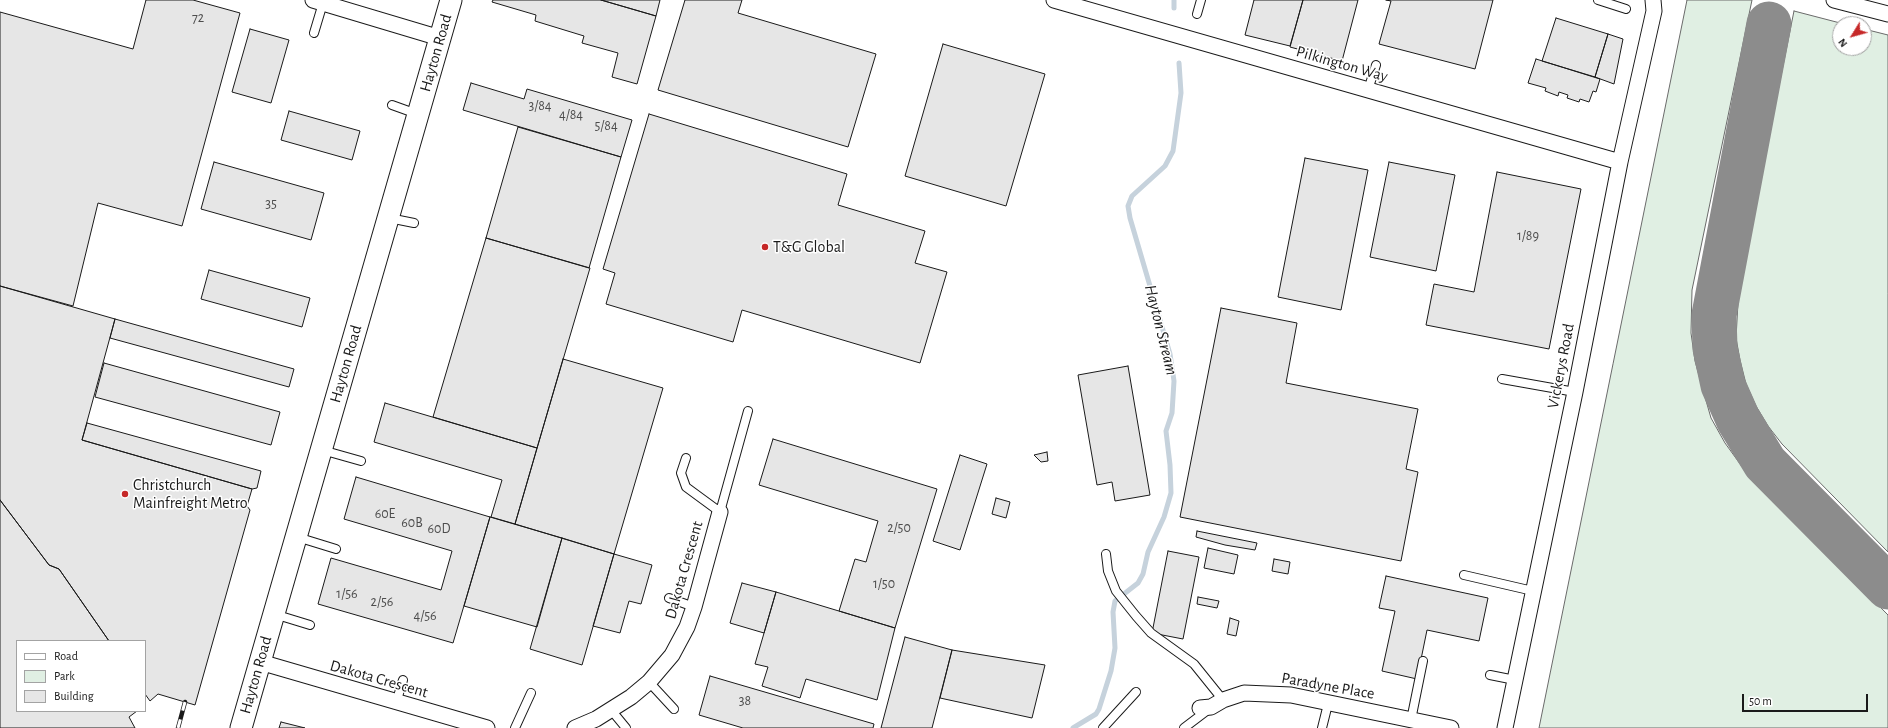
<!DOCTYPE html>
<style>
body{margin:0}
#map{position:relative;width:1888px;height:728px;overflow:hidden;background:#fff;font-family:"Alegreya Sans",sans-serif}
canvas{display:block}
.legend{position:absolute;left:16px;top:640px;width:130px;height:72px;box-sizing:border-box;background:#fff;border:1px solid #a3a3a3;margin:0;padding:5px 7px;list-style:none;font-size:12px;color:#1a1a1a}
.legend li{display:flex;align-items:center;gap:8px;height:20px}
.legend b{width:20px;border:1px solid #a3a3a3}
.north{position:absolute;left:1832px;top:16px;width:40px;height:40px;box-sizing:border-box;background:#fff;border:1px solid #a3a3a3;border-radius:50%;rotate:233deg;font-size:11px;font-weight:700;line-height:16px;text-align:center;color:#1a1a1a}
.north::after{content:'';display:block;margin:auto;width:14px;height:18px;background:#c62828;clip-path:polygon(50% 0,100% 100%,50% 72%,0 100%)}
.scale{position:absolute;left:1742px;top:694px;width:126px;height:18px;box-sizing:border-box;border:2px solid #1a1a1a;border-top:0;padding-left:5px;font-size:12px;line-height:14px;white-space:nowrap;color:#1a1a1a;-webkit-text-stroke:3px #fff;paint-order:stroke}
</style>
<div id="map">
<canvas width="1888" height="728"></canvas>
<ul class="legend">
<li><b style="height:5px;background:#fff"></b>Road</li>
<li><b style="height:11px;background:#e0efe3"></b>Park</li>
<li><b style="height:11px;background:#e6e6e6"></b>Building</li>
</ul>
<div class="north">N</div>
<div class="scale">50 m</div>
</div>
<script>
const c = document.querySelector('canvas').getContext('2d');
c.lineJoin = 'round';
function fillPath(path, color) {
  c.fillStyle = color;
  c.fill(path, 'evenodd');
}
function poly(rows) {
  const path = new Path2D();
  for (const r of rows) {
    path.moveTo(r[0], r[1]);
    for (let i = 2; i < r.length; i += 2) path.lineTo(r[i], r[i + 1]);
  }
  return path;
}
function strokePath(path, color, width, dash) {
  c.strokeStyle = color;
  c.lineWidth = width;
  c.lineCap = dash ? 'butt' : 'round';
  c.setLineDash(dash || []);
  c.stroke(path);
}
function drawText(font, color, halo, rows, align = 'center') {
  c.font = font + ' "Alegreya Sans",sans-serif';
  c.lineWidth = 3;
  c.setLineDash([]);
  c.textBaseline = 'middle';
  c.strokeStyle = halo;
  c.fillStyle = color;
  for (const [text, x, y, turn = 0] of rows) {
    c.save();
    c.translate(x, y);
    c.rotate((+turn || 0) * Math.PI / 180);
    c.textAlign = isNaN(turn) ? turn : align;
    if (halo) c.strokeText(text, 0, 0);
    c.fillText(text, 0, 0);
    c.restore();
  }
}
const green = poly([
 [1687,0,1752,0,1692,290,1691,333,1695,361,1703,390,1711,418,1725,443,1743,468,1888,615,1888,728,1539,728,1687,0],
 [1794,11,1844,24,1840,24,1840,48,1864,48,1864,29,1888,35,1888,552,1782,444,1768,426,1756,406,1746,384,1740,360,1736,338,1739,285,1794,11]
]);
fillPath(green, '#e0efe3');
strokePath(green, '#6a6a6a', 1);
strokePath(poly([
 [1174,0,1174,8],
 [1073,728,1096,714,1099,709,1111,671,1115,648,1113,612,1115,601,1138,583,1143,574,1148,552,1164,517,1171,493,1170,465,1166,431,1172,413,1174,381,1170,354,1130,218,1128,206,1132,196,1165,166,1173,151,1181,93,1179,63]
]), '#c6d2dc', 5);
strokePath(poly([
 [1769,24,1714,315,1715,348,1723,385,1738,419,1765,463,1888,587]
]), '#8c8c8c', 45);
const building = poly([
 [146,0,193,0,240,13,182,226,98,203,73,306,0,286,0,12,133,49,146,0],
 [493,0,601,0,656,16,637,84,612,77,618,53,582,43,584,36,535,21,536,15,492,2,493,0],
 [601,0,660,0,656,16,601,0],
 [685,0,742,0,738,13,876,54,848,147,658,90,685,0],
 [1254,0,1303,0,1290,46,1245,35,1254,0],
 [1303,0,1358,0,1342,61,1290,47,1303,0],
 [1386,0,1493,0,1475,69,1379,44,1391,1,1386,0],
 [1556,18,1608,34,1595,77,1542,61,1556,18],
 [250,29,289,40,271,103,232,92,250,29],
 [1608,34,1623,39,1614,84,1595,77,1608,34],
 [943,44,1045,74,1006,206,905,176,943,44],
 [1536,59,1600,79,1596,92,1593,91,1589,102,1580,99,1579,102,1567,98,1568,95,1559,92,1558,96,1545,91,1546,88,1528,83,1536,59],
 [471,83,524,99,527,89,632,120,621,157,463,110,471,83],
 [289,111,360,131,352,160,281,140,289,111],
 [649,114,847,174,838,205,925,231,915,263,947,272,920,363,742,310,733,342,606,304,615,273,603,269,649,114],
 [518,127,621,157,589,268,486,238,518,127],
 [1305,158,1368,170,1341,310,1278,297,1305,158],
 [214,162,324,193,311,240,201,209,214,162],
 [1389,162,1455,175,1436,271,1370,257,1389,162],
 [1497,172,1581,189,1549,349,1426,325,1434,284,1474,292,1497,172],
 [486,238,590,268,537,448,433,417,486,238],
 [209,270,310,298,302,327,201,299,209,270],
 [0,286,115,319,82,440,252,489,247,506,250,510,195,705,158,694,150,701,145,694,145,641,109,641,59,569,49,565,0,500,0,286],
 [1221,308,1297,323,1286,383,1418,409,1406,469,1418,472,1401,561,1180,517,1221,308],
 [115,319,294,369,289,387,110,338,115,319],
 [563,359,663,388,614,554,515,524,563,359],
 [104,363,280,412,271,445,95,397,104,363],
 [1128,366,1150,495,1115,501,1112,482,1097,485,1078,375,1128,366],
 [385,403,537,448,515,524,491,517,502,480,374,442,385,403],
 [87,423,261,471,257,488,252,489,82,440,87,423],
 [773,439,937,489,895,628,839,611,855,559,866,562,878,521,759,485,773,439],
 [1047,452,1048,461,1041,462,1034,455,1047,452],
 [960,455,987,464,960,550,933,541,960,455],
 [356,477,490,517,453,643,318,604,331,558,441,590,452,551,344,519,356,477],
 [996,498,1010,502,1006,518,992,514,996,498],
 [0,500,49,565,59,569,109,641,17,641,17,711,137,711,129,717,135,728,0,728,0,500],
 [490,517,562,538,537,627,464,606,490,517],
 [1197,531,1257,543,1255,550,1225,545,1196,537,1197,531],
 [562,538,614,554,582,665,530,649,562,538],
 [1208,548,1238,555,1234,574,1204,568,1208,548],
 [1168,551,1199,557,1183,639,1152,633,1168,551],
 [614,554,652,565,641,604,629,601,620,633,593,626,614,554],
 [1274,559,1290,562,1288,574,1272,571,1274,559],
 [1386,576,1488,598,1479,641,1427,630,1417,679,1382,671,1395,611,1379,608,1386,576],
 [742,583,776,592,764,633,730,623,742,583],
 [776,592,895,628,877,700,806,679,800,698,762,686,768,667,755,664,776,592],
 [1198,597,1219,601,1217,608,1197,604,1198,597],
 [1230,618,1239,621,1236,636,1227,634,1230,618],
 [905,637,952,650,932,728,881,728,905,637],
 [952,650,1045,665,1032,718,940,698,952,650],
 [710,676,874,724,873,728,743,728,699,715,710,676],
 [281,722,305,728,279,728,281,722]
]);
fillPath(building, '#e6e6e6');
strokePath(building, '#1a1a1a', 1);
const lane = poly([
 [1598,0,1626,9],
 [1197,14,1201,0],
 [314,33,323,3],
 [1368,90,1376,65],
 [392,105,417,114],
 [389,218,414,223],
 [1502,379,1575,392],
 [322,450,361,461],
 [686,458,681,473,686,487,720,512,748,411],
 [297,537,336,549],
 [1106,554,1108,571,1116,591,1136,616,1151,633,1194,664,1223,700],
 [1464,575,1533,591],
 [669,598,694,607],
 [274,614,310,625],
 [1490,675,1515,680],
 [649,682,674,709],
 [396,703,403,680],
 [612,711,626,728],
 [1411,720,1423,661],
 [515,728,531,693],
 [1103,728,1136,692],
 [1184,728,1209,709],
 [1322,728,1328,704]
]);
const street = poly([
 [313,0,440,38],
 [1054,0,1620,162],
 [1834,0,1888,14],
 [260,662,487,728],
 [1200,708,1211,707,1223,700,1244,693,1291,695,1451,728],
 [575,728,596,719,631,697,649,682,672,655,687,627,694,607,720,512],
 [1505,728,1575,392,1620,162,1654,11,1653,0]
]);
const secondary = poly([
 [241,728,451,0]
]);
strokePath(lane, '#1a1a1a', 10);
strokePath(street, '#1a1a1a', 17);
strokePath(secondary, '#1a1a1a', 23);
strokePath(lane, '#fff', 8);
strokePath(street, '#fff', 15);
strokePath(secondary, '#fff', 21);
const rail = poly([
 [178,728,185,702]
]);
strokePath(rail, '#1a1a1a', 4.5);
strokePath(rail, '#fff', 3, [9]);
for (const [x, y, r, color] of [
 [765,247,4,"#c62828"],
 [125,494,4,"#c62828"]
]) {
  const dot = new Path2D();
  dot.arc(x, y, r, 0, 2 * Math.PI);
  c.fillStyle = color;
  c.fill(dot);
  strokePath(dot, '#fff', 1.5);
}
drawText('14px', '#4d4d4d', null, [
 ["72",198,18],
 ["3/84",540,106],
 ["4/84",571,115],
 ["5/84",606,126],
 ["35",271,204],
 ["1/89",1528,236],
 ["60E",385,514],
 ["60B",412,523],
 ["2/50",899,528],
 ["60D",439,529],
 ["1/50",884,584],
 ["1/56",347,594],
 ["2/56",382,602],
 ["4/56",425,616],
 ["38",745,701]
]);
drawText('16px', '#1a1a1a', '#fff', [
 ["Hayton Road",436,53,-74],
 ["Pilkington Way",1342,64,16],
 ["Hayton Road",346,364,-74],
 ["Vickerys Road",1561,366,-79],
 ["Dakota Crescent",684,570,-74],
 ["Hayton Road",256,675,-74],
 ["Dakota Crescent",379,679,16],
 ["Paradyne Place",1328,686,10]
]);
drawText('16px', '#1a1a1a', '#fff', [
 ["T&G Global",773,247],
 ["Christchurch",133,485],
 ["Mainfreight Metro",133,503]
], 'left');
drawText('italic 17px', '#1a1a1a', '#fff', [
 ["Hayton Stream",1161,330,76]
]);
</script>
